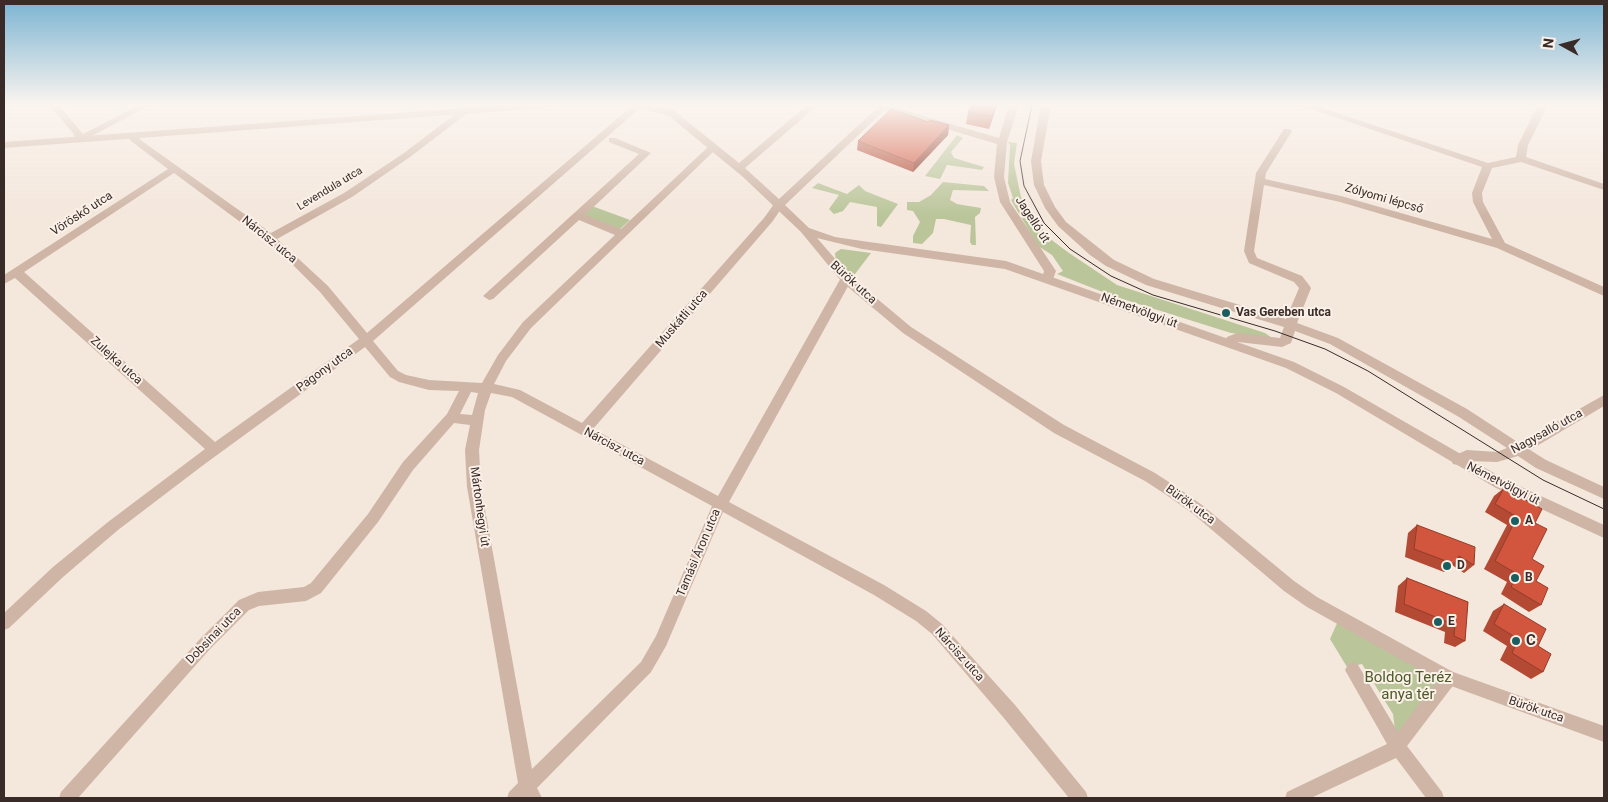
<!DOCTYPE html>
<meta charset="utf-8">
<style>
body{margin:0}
#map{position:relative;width:1608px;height:802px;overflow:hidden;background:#f4e7dc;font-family:Roboto,sans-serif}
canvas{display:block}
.frame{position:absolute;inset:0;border:5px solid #392c28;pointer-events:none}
.north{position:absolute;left:1538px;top:20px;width:50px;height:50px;-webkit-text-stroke:4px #fbf1e9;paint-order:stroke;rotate:277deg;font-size:14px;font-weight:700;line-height:20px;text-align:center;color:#392c28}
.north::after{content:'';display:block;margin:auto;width:18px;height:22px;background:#392c28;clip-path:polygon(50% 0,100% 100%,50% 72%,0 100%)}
</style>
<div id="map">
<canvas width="1608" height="802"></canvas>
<div class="frame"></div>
<div class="north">N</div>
</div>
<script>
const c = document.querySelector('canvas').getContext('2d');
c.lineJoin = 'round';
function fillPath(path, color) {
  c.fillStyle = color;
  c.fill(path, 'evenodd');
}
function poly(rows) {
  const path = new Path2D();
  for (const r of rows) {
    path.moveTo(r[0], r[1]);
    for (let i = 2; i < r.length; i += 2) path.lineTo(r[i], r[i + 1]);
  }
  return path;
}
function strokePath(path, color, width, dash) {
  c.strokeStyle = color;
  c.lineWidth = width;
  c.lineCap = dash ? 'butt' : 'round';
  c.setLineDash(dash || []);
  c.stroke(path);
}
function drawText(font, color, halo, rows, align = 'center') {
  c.font = font + ' Roboto,sans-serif';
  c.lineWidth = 4;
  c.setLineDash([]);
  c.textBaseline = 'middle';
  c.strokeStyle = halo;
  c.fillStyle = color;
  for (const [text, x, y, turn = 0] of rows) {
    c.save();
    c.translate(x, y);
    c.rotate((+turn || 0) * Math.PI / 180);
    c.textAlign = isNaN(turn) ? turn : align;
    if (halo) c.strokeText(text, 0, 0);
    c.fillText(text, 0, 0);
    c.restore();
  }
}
fillPath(poly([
 [957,135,963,138,951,152,954,158,984,167,982,170,947,165,940,179,925,176],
 [1008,142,1017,143,1014,164,1021,197,1034,218,1049,238,1069,253,1117,285,1265,333,1272,338,1231,333,1113,296,1057,274,1063,271,1052,255,1038,246,1011,200,1013,198,1008,183,1010,145],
 [943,182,984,186,989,191,953,190,950,200,957,204,981,208,980,213,975,217,976,245,972,245,970,242,971,225,944,219,936,219,933,233,922,244,913,243,913,236,920,222,913,211,907,210,907,202,919,202,931,195],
 [818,183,847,194,859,185,865,191,898,204,881,227,877,226,877,207,850,202,843,211,834,214,829,209,839,195,812,188],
 [592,206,630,220,619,230,581,215],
 [841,249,871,253,852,278,836,261,835,253],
 [1339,619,1449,678,1397,746,1393,714,1362,664,1347,667,1330,639]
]), '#bac59a');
fillPath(poly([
 [49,105,59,105,83,134,139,105,151,105,80,142,77,141,73,133,49,105],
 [467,105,478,105,410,157,352,197,277,239,328,286,367,333,633,105,641,105,640,108,373,341,398,371,406,375,429,380,482,383,498,355,523,322,615,235,579,220,493,299,489,300,483,296,639,154,609,142,609,138,615,138,651,153,585,215,621,229,709,146,715,146,715,150,531,328,506,361,494,384,520,390,582,423,764,218,774,204,782,204,783,206,772,222,593,429,718,496,842,276,850,276,852,279,729,502,884,585,926,611,942,624,1015,705,1086,792,1088,798,1069,798,1003,717,932,634,916,621,874,595,723,512,666,646,651,672,537,788,542,798,507,798,509,792,518,783,467,487,465,450,470,425,454,423,413,470,378,522,321,593,306,601,259,606,249,610,210,649,78,798,59,798,61,792,200,639,239,600,258,592,304,587,311,583,368,514,403,462,447,414,459,391,429,390,399,382,390,377,365,347,202,466,118,530,63,577,9,628,4,630,4,613,53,567,108,522,205,449,15,278,4,284,4,275,168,169,131,141,129,139,133,133,139,133,139,138,142,141,271,233,344,193,404,153,467,105],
 [174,173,266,241,287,259,320,292,359,339,215,442,24,272,174,173],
 [471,392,478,393,472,415,460,414,471,392],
 [491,393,512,397,712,506,656,636,641,662,532,769,481,487,479,450,485,410,491,393],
 [880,105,886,105,999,138,1009,105,1019,105,1007,142,1004,177,1010,202,1056,271,1052,282,1044,282,1042,279,1044,271,1000,202,994,177,997,144,880,109,880,105],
 [1041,105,1051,105,1041,161,1044,185,1055,207,1066,222,1114,260,1154,279,1286,319,1299,288,1294,282,1249,263,1244,251,1256,173,1284,129,1290,129,1292,131,1266,173,1265,179,1341,196,1492,239,1473,202,1472,193,1482,167,1299,105,1313,105,1488,163,1516,157,1518,145,1538,105,1548,105,1528,145,1526,157,1604,184,1604,190,1521,162,1492,168,1482,193,1483,202,1505,243,1604,287,1604,296,1497,248,1340,202,1264,185,1254,251,1257,258,1302,276,1309,285,1311,288,1297,323,1338,338,1467,409,1519,443,1604,395,1604,406,1530,450,1546,460,1604,487,1604,499,1536,468,1518,456,1497,462,1469,461,1458,465,1453,464,1451,460,1453,456,1467,450,1497,452,1507,448,1459,417,1330,344,1295,331,1291,343,1282,347,1238,342,1234,346,1226,346,1224,343,1227,337,1237,333,1280,338,1284,327,1146,285,1106,266,1090,255,1058,226,1045,208,1034,185,1031,161,1041,105],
 [1353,662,1358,665,1398,732,1443,673,1449,670,1455,673,1457,678,1455,683,1407,746,1442,792,1444,798,1426,798,1396,758,1311,798,1285,798,1287,792,1387,744,1345,670,1348,665,1353,662]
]), '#ceb5a6');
fillPath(poly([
 [506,105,549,105,544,108,4,148,4,142,506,105],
 [638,105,649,105,660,108,656,105,667,105,739,163,807,105,818,105,745,168,779,199,880,105,890,105,785,205,809,228,835,237,862,241,1006,261,1294,362,1344,387,1506,480,1604,525,1604,538,1496,488,1336,393,1286,368,1005,269,862,249,817,238,850,276,911,327,1064,425,1155,473,1175,486,1202,505,1294,581,1317,597,1453,672,1604,726,1604,742,1443,683,1307,607,1284,591,1192,513,1165,494,1145,481,1054,433,903,333,842,282,801,232,743,177,669,116,639,108,638,105]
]), '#ceb5a6');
strokePath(poly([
 [1032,105,1020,161,1024,186,1044,223,1070,249,1111,276,1153,295,1275,331,1325,349,1368,371,1543,480,1604,509]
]), '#392c28', 1);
fillPath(poly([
 [971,105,997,105,989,129,966,124,968,112],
 [928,122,949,125,948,135,913,172,857,150,858,141],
 [1504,488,1535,523,1532,559,1541,605,1529,612,1501,594,1507,582,1484,569,1507,525,1485,512,1494,496],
 [1417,525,1474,565,1464,573,1452,565,1444,572,1405,557,1408,533],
 [1407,578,1468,602,1465,641,1455,647,1444,643,1445,632,1395,612,1398,586],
 [1504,604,1538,646,1543,672,1531,679,1500,660,1507,646,1483,631,1493,611]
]), '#b44a34');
fillPath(poly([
 [996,105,997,105,989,129,992,116],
 [949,125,948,135,913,172,914,163]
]), '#923c2b');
const building = poly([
 [971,105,996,105,992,116,968,112,971,105],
 [891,109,928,122,930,120,949,125,914,163,858,141,891,109],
 [1504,488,1542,509,1535,523,1547,529,1532,559,1544,566,1536,581,1548,588,1541,605,1511,587,1517,574,1495,561,1517,517,1495,504,1504,488],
 [1417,525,1475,547,1474,565,1459,556,1454,564,1414,549,1417,525],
 [1407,578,1468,602,1465,641,1454,636,1455,625,1404,604,1407,578],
 [1504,604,1546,629,1538,646,1551,654,1543,672,1512,653,1518,639,1494,624,1504,604]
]);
fillPath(building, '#d1563d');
strokePath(building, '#923c2b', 1);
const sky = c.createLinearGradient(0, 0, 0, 217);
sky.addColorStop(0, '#7bb4d2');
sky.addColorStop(0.48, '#faf4ef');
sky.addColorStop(1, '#faf4ef00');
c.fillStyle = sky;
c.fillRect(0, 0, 1608, 217);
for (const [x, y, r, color] of [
 [1226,313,5,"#195f5f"],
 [1515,521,5,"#195f5f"],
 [1447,566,5,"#195f5f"],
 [1515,578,5,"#195f5f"],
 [1438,622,5,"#195f5f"],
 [1516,641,5,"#195f5f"]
]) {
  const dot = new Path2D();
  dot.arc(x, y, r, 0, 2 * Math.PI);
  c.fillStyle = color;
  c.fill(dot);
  strokePath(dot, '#fbf1e9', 2);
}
drawText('11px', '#392c28', '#fbf1e9', [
 ["Levendula utca",330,189,-31]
]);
drawText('12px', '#392c28', '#fbf1e9', [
 ["Zólyomi lépcső",1384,199,16],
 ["Vöröskő utca",82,214,-33],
 ["Jagelló út",1032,220,57],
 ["Nárcisz utca",269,240,39],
 ["Bürök utca",853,283,42],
 ["Németvölgyi út",1139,311,20],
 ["Muskátli utca",682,319,-49],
 ["Zulejka utca",116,361,42],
 ["Pagony utca",325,370,-36],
 ["Nagysalló utca",1547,432,-29],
 ["Nárcisz utca",614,447,28],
 ["Németvölgyi út",1503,484,27],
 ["Bürök utca",1190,505,36],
 ["Mártonhegyi út",479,507,82],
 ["Tamási Áron utca",699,553,-67],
 ["Dobsinai utca",214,636,-46],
 ["Nárcisz utca",959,655,48],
 ["Bürök utca",1536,710,19]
]);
drawText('bold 12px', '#392c28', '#fbf1e9', [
 ["Vas Gereben utca",1236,313],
 ["A",1525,521],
 ["D",1457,566],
 ["B",1525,578],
 ["E",1448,622]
], 'left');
drawText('bold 15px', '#392c28', '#fbf1e9', [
 ["C",1526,641]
], 'left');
drawText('15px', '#4c5a29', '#fbf1e9', [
 ["Boldog Teréz",1408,678],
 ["anya tér",1408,695]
]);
</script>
